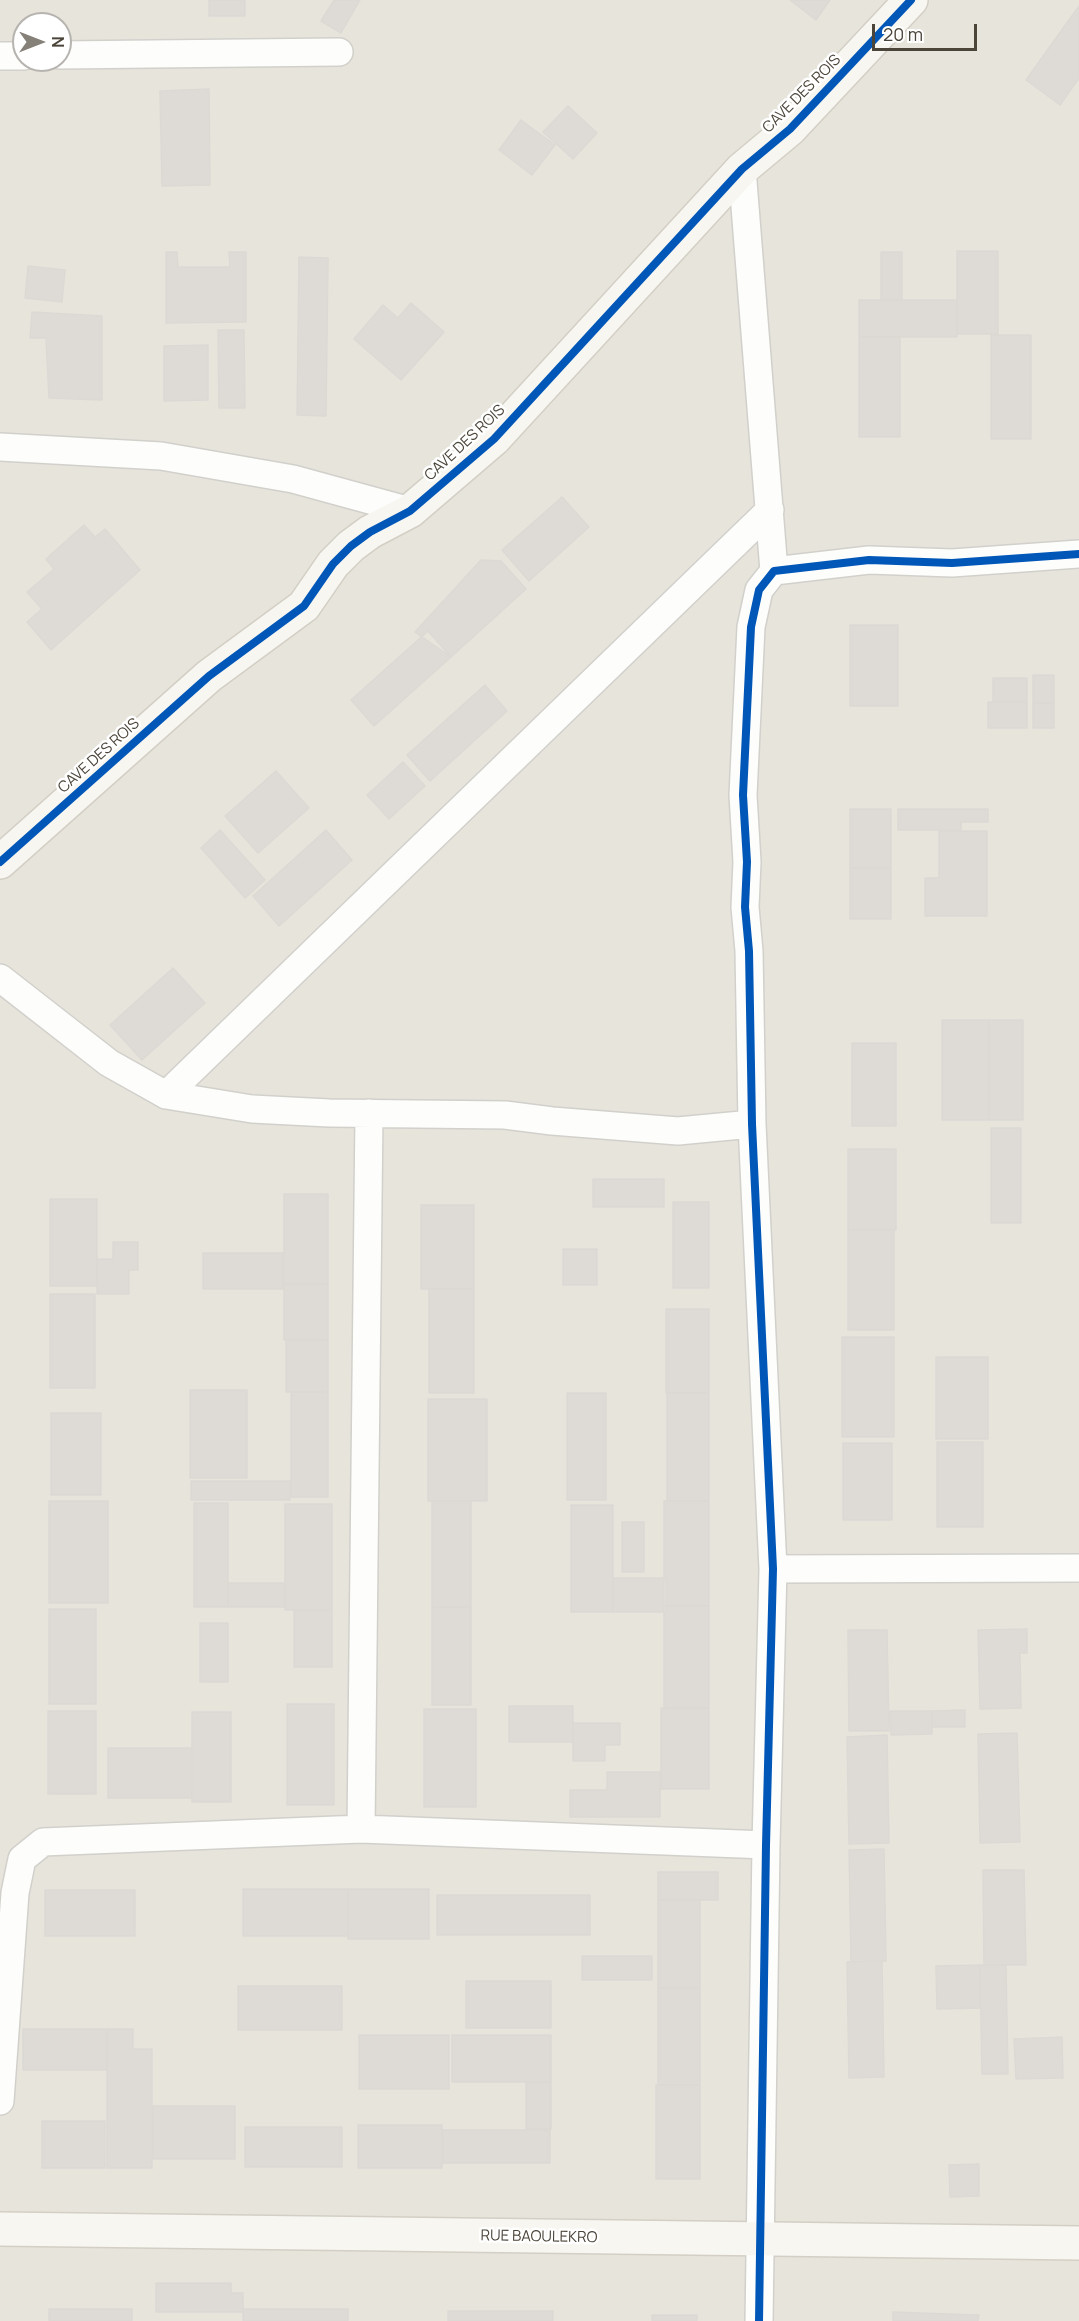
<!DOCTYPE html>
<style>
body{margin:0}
#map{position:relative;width:1079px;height:2321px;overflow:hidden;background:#f4f2ee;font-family:Manrope,sans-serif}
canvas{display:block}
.north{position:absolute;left:12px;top:12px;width:60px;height:60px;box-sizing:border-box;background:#fff;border:2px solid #b7b4b0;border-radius:50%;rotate:90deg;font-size:16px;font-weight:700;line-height:24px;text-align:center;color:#4b4439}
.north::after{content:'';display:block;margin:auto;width:21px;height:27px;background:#868178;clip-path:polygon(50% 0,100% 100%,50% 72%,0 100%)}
.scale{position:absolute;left:872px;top:24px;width:105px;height:27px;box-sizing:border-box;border:3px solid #4b4439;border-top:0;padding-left:8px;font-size:18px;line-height:21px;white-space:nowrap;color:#4b4439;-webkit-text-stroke:4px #fff;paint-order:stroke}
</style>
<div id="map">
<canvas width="1079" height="2321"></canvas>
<div class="north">N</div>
<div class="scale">20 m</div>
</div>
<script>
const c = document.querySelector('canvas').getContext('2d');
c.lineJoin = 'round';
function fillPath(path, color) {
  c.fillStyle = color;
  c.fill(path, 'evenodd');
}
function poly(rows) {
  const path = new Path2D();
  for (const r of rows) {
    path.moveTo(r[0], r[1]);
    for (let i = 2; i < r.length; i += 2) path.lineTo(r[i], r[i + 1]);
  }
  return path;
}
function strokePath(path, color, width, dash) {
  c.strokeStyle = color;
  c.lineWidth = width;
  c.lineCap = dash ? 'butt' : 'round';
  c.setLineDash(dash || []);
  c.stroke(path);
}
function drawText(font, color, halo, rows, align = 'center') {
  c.font = font + ' Manrope,sans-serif';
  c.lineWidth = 5;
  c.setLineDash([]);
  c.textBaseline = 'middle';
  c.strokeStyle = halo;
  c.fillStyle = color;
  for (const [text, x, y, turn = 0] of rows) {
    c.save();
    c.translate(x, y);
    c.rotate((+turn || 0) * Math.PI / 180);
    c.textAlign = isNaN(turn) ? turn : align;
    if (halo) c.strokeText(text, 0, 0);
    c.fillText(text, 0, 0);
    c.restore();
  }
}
fillPath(poly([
 [0,0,1079,0,1079,2321,0,2321],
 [24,24,60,24,60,60,24,60]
]), '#e7e4dc');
const building = poly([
 [209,0,245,0,245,16,209,16,209,0],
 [334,0,360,0,341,33,321,21,334,0],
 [790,0,830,0,816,20,790,0],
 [1079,6,1079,78,1060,105,1026,80,1079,6],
 [209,89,210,185,162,186,160,91,209,89],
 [568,106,597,133,573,159,543,132,568,106],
 [521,120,555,145,532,175,499,150,521,120],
 [957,251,998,251,998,334,957,334,957,251],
 [166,252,177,252,178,267,230,267,229,252,246,252,246,322,166,323,166,252],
 [881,252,902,252,902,300,881,300,881,252],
 [299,257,328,258,326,416,297,415,299,257],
 [28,266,65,270,62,302,25,298,28,266],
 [859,300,957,300,957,337,859,337,859,300],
 [411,303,444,332,401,380,354,339,383,305,398,318,411,303],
 [32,312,102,316,102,400,49,398,46,338,30,338,32,312],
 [218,330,244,330,245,408,219,408,218,330],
 [991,335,1031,335,1031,439,991,439,991,335],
 [859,337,900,337,900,437,859,437,859,337],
 [208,345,208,400,164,401,164,346,208,345],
 [562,497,589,527,529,581,502,550,562,497],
 [84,525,95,537,105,529,140,570,51,650,27,622,42,609,27,592,54,569,46,559,84,525],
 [481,560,501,561,526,589,451,657,415,632,481,560],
 [850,625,898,625,898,706,850,706,850,625],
 [428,631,451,657,374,726,351,700,428,631],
 [1033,675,1054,675,1054,703,1033,703,1033,675],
 [993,678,1027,678,1027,702,993,702,993,678],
 [485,685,507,711,430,781,407,755,485,685],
 [988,702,1027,702,1027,728,988,728,988,702],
 [1033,703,1054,703,1054,728,1033,728,1033,703],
 [403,762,425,786,389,819,367,795,403,762],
 [276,771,309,808,258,853,225,816,276,771],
 [850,809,891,809,891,868,850,868,850,809],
 [898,809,988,809,988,822,961,822,961,830,898,830,898,809],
 [220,830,265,880,245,898,201,848,220,830],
 [326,830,352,860,279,926,253,896,326,830],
 [939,831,987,831,987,916,925,916,925,878,939,878,939,831],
 [850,868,891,868,891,919,850,919,850,868],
 [173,968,205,1003,142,1060,110,1025,173,968],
 [942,1020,989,1020,989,1120,942,1120,942,1020],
 [989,1020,1023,1020,1023,1120,989,1120,989,1020],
 [852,1043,896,1043,896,1126,852,1126,852,1043],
 [991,1128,1021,1128,1021,1223,991,1223,991,1128],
 [848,1149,896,1149,896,1230,848,1230,848,1149],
 [593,1179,664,1179,664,1207,593,1207,593,1179],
 [284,1194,328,1194,328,1284,284,1284,284,1194],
 [50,1199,97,1199,97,1286,50,1286,50,1199],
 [673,1202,709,1202,709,1288,673,1288,673,1202],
 [421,1205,474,1205,474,1289,421,1289,421,1205],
 [848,1230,894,1230,894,1330,848,1330,848,1230],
 [113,1242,138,1242,138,1270,129,1270,129,1294,97,1294,97,1259,113,1259,113,1242],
 [563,1249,597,1249,597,1285,563,1285,563,1249],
 [203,1253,283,1253,283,1289,203,1289,203,1253],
 [284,1284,328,1284,328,1340,284,1340,284,1284],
 [429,1289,474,1289,474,1393,429,1393,429,1289],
 [50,1294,95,1294,95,1388,50,1388,50,1294],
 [666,1309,709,1309,709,1393,666,1393,666,1309],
 [842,1337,894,1337,894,1437,842,1437,842,1337],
 [286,1340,328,1340,328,1392,286,1392,286,1340],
 [936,1357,988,1357,988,1439,936,1439,936,1357],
 [190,1390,247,1390,247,1478,190,1478,190,1390],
 [291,1392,328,1392,328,1497,291,1497,291,1392],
 [567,1393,606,1393,606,1500,567,1500,567,1393],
 [667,1393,709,1393,709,1501,667,1501,667,1393],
 [428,1399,487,1399,487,1501,428,1501,428,1399],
 [51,1413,101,1413,101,1495,51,1495,51,1413],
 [937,1442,983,1442,983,1527,937,1527,937,1442],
 [843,1443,892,1443,892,1520,843,1520,843,1443],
 [191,1481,290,1481,290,1500,191,1500,191,1481],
 [49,1501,108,1501,108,1603,49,1603,49,1501],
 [432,1501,471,1501,471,1607,432,1607,432,1501],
 [664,1501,709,1501,709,1606,664,1606,664,1501],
 [194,1503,228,1503,228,1607,194,1607,194,1503],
 [285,1504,332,1504,332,1610,285,1610,285,1504],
 [571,1505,613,1505,613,1612,571,1612,571,1505],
 [622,1522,644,1522,644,1572,622,1572,622,1522],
 [613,1578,666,1578,666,1612,613,1612,613,1578],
 [228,1583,285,1583,285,1607,228,1607,228,1583],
 [664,1606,709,1606,709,1708,664,1708,664,1606],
 [432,1607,471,1607,471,1705,432,1705,432,1607],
 [49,1609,96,1609,96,1704,49,1704,49,1609],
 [294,1610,332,1610,332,1667,294,1667,294,1610],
 [200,1623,228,1623,228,1682,200,1682,200,1623],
 [1027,1629,1027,1653,1020,1653,1021,1708,980,1709,978,1630,1027,1629],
 [848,1630,887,1630,889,1731,849,1731,848,1630],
 [287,1704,334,1704,334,1805,287,1805,287,1704],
 [509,1706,573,1706,573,1742,509,1742,509,1706],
 [661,1708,709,1708,709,1789,661,1789,661,1708],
 [424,1709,476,1709,476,1807,424,1807,424,1709],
 [965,1710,965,1727,932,1727,932,1711,965,1710],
 [48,1711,96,1711,96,1794,48,1794,48,1711],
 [890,1711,932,1711,932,1734,891,1735,890,1711],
 [192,1712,231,1712,231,1802,192,1802,192,1712],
 [573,1723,620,1723,620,1745,605,1745,605,1761,573,1761,573,1723],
 [1017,1733,1020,1842,980,1843,978,1734,1017,1733],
 [887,1735,889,1843,849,1844,847,1737,887,1735],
 [108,1748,192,1748,192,1798,108,1798,108,1748],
 [607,1772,660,1772,660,1817,570,1817,570,1790,607,1790,607,1772],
 [884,1849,886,1961,851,1962,849,1850,884,1849],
 [983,1870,1024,1870,1026,1965,984,1965,983,1870],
 [658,1872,718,1872,718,1900,658,1900,658,1872],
 [243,1889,348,1889,348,1936,243,1936,243,1889],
 [348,1889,429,1889,429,1939,348,1939,348,1889],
 [45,1890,135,1890,135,1936,45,1936,45,1890],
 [437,1895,590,1895,590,1935,437,1935,437,1895],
 [658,1900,700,1900,700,1988,658,1988,658,1900],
 [582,1956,652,1956,652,1980,582,1980,582,1956],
 [882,1961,884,2077,849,2078,847,1962,882,1961],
 [980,1965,980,2008,937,2009,936,1966,980,1965],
 [980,1965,1006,1965,1008,2074,982,2074,980,1965],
 [466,1981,551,1981,551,2028,466,2028,466,1981],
 [238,1986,342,1986,342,2030,238,2030,238,1986],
 [658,1988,700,1988,700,2085,658,2085,658,1988],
 [23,2029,107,2029,107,2070,23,2070,23,2029],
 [107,2029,133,2029,133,2049,152,2049,152,2168,107,2168,107,2029],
 [359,2035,449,2035,449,2089,359,2089,359,2035],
 [452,2035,551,2035,551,2082,452,2082,452,2035],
 [1062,2037,1063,2078,1016,2079,1014,2039,1062,2037],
 [526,2082,551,2082,551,2129,526,2129,526,2082],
 [656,2085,700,2085,700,2179,656,2179,656,2085],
 [153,2106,235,2106,235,2159,153,2159,153,2106],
 [42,2121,105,2121,105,2168,42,2168,42,2121],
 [358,2125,442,2125,442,2168,358,2168,358,2125],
 [245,2127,342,2127,342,2167,245,2167,245,2127],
 [443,2130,550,2130,550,2163,443,2163,443,2130],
 [979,2164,979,2196,950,2197,949,2165,979,2164],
 [156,2283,231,2283,231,2293,243,2293,243,2312,156,2312,156,2283],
 [49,2309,132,2309,132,2321,49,2321,49,2309],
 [243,2309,348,2309,348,2321,243,2321,243,2309],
 [448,2311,553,2311,553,2321,448,2321,448,2311],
 [893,2312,979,2315,978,2321,893,2321,893,2312],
 [652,2315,697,2315,697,2321,652,2321,652,2315]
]);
fillPath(building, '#dedbd6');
strokePath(building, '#dcd9d4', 1.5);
const street = poly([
 [60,55,339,52],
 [0,56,24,56],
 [742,169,774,571],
 [0,447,161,456,293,479,410,511],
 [0,978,109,1063,166,1095,252,1109,329,1113,505,1115,552,1121,678,1131,752,1124],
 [166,1095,770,510],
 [773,1569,1079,1568],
 [361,1829,369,1113],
 [0,2101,15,1893,22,1859,43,1842,361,1829,766,1845],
 [759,2321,766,1845,773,1569,752,1124,749,951,745,907,747,862,743,795,751,627,759,590,774,571,869,560,952,563,1079,554]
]);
const secondary = poly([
 [0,862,209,676,304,606,333,564,351,546,370,532,410,511,494,439,742,169,790,129,911,0],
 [0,2229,1079,2243]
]);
strokePath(street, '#d2d0cb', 30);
strokePath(secondary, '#d3cfc5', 36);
strokePath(street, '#fdfdfc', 27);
strokePath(secondary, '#f7f6f1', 33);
strokePath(poly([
 [0,862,209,676,304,606,333,564,351,546,370,532,410,511,494,439,742,169,790,129,911,0],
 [759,2321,766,1845,773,1569,752,1124,749,951,745,907,747,862,743,795,751,627,759,590,774,571,869,560,952,563,1079,554]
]), '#0057b8', 8);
drawText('15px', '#4b4439', '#fff', [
 ["CAVE DES ROIS",802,94,-45],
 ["CAVE DES ROIS",465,443,-43],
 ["CAVE DES ROIS",99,756,-42],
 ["RUE BAOULEKRO",539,2237,1]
]);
</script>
